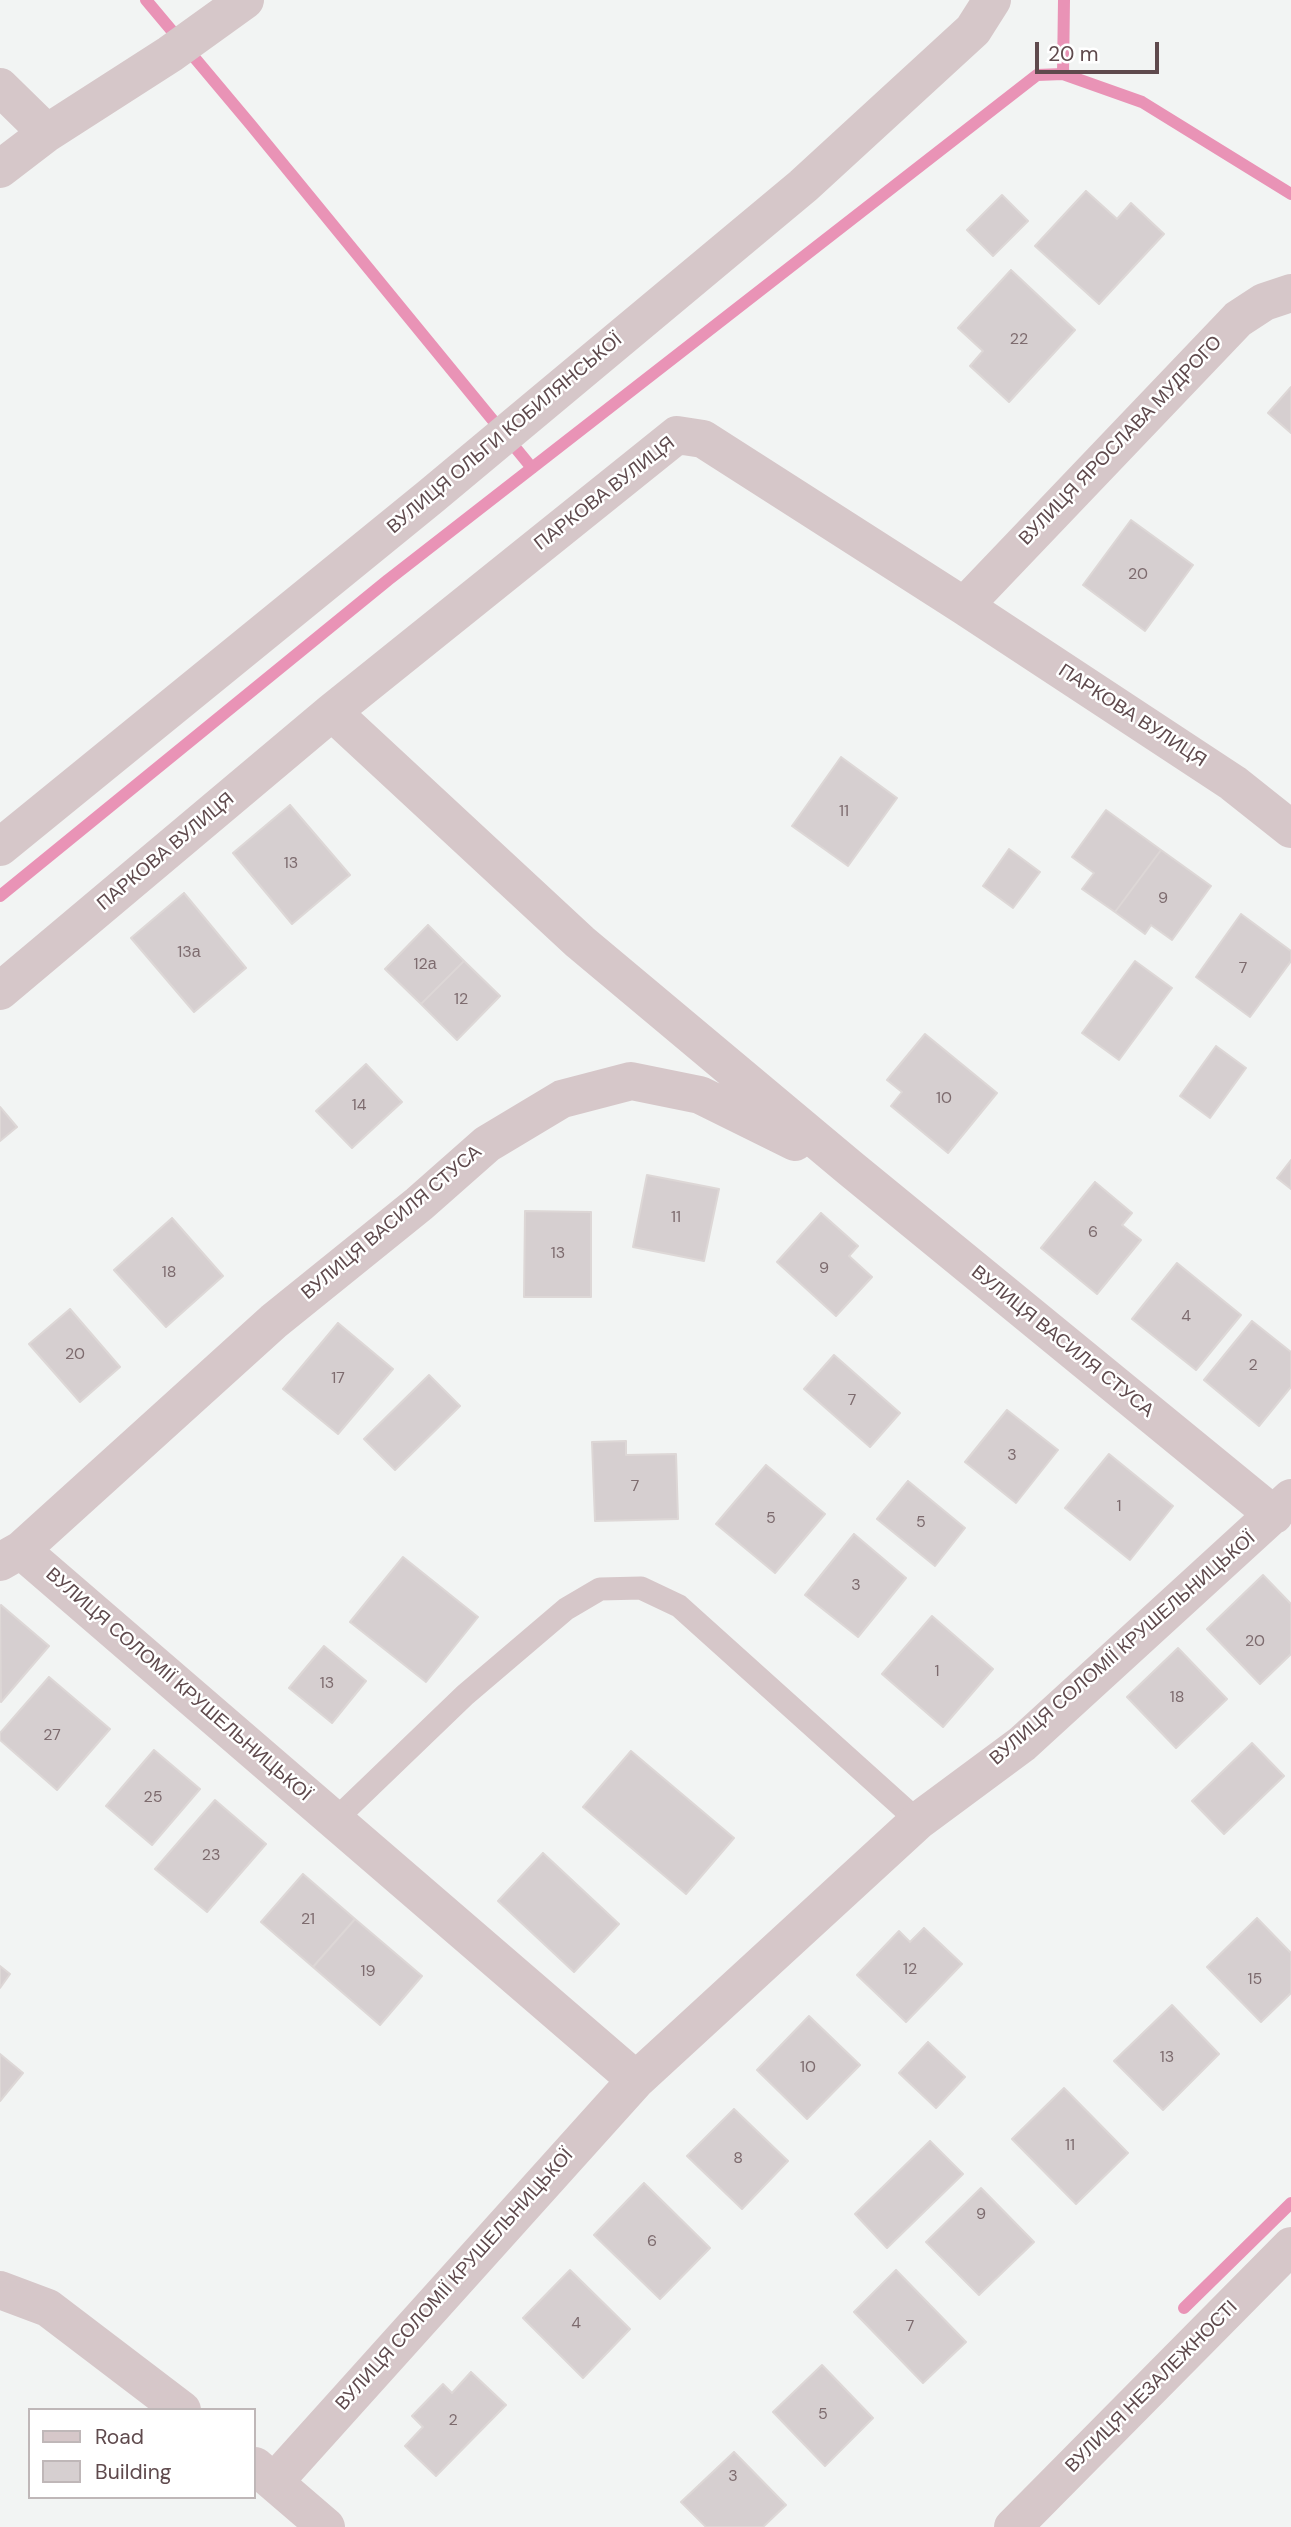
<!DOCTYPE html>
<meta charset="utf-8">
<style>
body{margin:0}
#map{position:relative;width:1291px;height:2527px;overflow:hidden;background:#f2f4f3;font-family:"DM Sans",sans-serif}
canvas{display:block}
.legend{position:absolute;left:28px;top:2408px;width:228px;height:91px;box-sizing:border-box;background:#fff;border:2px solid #bfb7b8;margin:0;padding:9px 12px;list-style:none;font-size:21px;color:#5f4a4d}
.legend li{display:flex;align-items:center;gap:14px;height:35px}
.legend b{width:35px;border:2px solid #bfb7b8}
.scale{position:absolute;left:1035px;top:42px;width:124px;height:32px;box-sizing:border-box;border:4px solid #5f4a4d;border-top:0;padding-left:9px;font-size:21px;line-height:24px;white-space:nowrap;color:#5f4a4d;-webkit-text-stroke:5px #fff;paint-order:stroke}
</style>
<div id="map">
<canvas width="1291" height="2527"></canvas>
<ul class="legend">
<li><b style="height:9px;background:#d6c7c9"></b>Road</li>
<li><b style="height:19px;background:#d6cfd0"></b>Building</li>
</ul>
<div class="scale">20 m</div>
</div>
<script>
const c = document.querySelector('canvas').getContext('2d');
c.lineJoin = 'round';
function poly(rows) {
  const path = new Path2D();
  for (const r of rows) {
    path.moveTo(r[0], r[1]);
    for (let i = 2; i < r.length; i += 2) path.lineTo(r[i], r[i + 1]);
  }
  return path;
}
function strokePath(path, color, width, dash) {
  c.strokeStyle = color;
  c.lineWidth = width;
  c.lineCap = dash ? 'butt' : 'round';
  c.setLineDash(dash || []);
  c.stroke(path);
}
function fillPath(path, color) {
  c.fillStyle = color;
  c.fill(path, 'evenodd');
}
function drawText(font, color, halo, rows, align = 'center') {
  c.font = font + ' "DM Sans",sans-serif';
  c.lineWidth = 5;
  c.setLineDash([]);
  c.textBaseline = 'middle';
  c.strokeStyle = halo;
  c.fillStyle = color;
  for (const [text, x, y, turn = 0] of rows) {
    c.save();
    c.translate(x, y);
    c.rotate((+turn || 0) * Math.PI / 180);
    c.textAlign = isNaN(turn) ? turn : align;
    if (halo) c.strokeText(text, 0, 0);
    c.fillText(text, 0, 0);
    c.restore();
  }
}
strokePath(poly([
 [146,0,251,125,532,468],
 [1063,74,1064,0],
 [0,896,388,580,1037,75,1063,74,1142,102,1291,194],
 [1184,2308,1291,2203]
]), '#e993b6', 12);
const building = poly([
 [1086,191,1117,219,1131,203,1164,234,1099,304,1035,246,1086,191],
 [1002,195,1028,221,993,256,967,230,1002,195],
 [1011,270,1075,330,1009,402,970,366,983,351,958,328,1011,270],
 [1291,387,1291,433,1268,413,1291,387],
 [1131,520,1193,565,1145,631,1083,585,1131,520],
 [841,757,897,798,848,866,792,826,841,757],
 [290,805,350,875,292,924,233,853,290,805],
 [1106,810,1161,850,1115,912,1082,889,1094,873,1072,857,1106,810],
 [1009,849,1040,872,1013,908,983,886,1009,849],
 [1161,850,1211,886,1172,940,1151,925,1145,934,1115,912,1161,850],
 [184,893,246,968,194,1012,131,938,184,893],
 [1241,914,1291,951,1291,961,1250,1017,1196,977,1241,914],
 [428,925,464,961,421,1004,385,969,428,925],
 [464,961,500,996,457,1040,421,1004,464,961],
 [1135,961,1172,988,1119,1060,1082,1033,1135,961],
 [925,1034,997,1093,948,1153,891,1106,902,1092,887,1080,925,1034],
 [1216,1046,1246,1068,1210,1118,1180,1096,1216,1046],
 [366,1064,402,1102,352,1148,316,1111,366,1064],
 [0,1107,17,1127,0,1141,0,1107],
 [1291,1160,1291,1189,1277,1178,1291,1160],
 [647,1175,719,1189,704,1261,633,1247,647,1175],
 [1095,1182,1132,1213,1122,1225,1141,1240,1097,1294,1041,1248,1095,1182],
 [525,1211,591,1212,591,1297,524,1297,525,1211],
 [821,1213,858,1246,849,1256,872,1277,836,1316,777,1262,821,1213],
 [172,1218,223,1276,166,1327,114,1270,172,1218],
 [1177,1263,1241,1315,1196,1370,1132,1319,1177,1263],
 [70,1309,120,1367,80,1402,29,1344,70,1309],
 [1252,1321,1291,1352,1291,1387,1259,1426,1204,1380,1252,1321],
 [338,1323,393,1369,338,1434,283,1389,338,1323],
 [834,1355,900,1413,870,1447,804,1389,834,1355],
 [429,1375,460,1406,395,1470,364,1439,429,1375],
 [1007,1410,1058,1450,1016,1503,965,1462,1007,1410],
 [626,1441,626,1455,676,1454,678,1519,595,1521,592,1442,626,1441],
 [1109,1454,1173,1506,1130,1560,1065,1508,1109,1454],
 [766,1465,825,1514,775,1573,716,1524,766,1465],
 [908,1481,965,1528,935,1566,877,1519,908,1481],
 [854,1534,906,1578,858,1637,805,1595,854,1534],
 [403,1557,478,1617,426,1682,350,1622,403,1557],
 [1263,1575,1291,1604,1291,1654,1260,1684,1207,1629,1263,1575],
 [1,1605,49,1646,1,1702,0,1607,1,1605],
 [932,1616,993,1669,943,1727,882,1674,932,1616],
 [324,1646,366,1681,332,1723,289,1688,324,1646],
 [1178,1648,1227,1699,1176,1748,1127,1697,1178,1648],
 [49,1677,110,1729,57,1790,0,1740,0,1733,49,1677],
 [1252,1743,1284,1776,1224,1834,1192,1801,1252,1743],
 [154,1750,200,1789,152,1845,106,1806,154,1750],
 [631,1751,734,1838,686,1894,583,1807,631,1751],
 [215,1800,266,1844,207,1912,155,1869,215,1800],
 [543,1853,619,1924,574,1972,498,1901,543,1853],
 [303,1874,355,1919,313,1967,261,1922,303,1874],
 [1257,1918,1291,1953,1291,1993,1261,2022,1207,1967,1257,1918],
 [355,1919,422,1976,380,2025,313,1967,355,1919],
 [924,1928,962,1964,906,2022,857,1975,899,1931,910,1942,924,1928],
 [0,1966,10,1974,0,1988,0,1966],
 [1172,2005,1219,2054,1163,2110,1114,2061,1172,2005],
 [809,2016,860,2065,807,2119,757,2070,809,2016],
 [928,2042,965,2077,936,2108,899,2073,928,2042],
 [0,2054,23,2073,0,2101,0,2054],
 [1064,2088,1128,2153,1076,2204,1012,2139,1064,2088],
 [734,2109,788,2161,742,2209,687,2156,734,2109],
 [930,2141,963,2174,887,2248,855,2214,930,2141],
 [644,2183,710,2248,660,2299,594,2235,644,2183],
 [981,2188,1034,2242,979,2295,926,2242,981,2188],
 [570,2270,630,2329,583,2378,523,2318,570,2270],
 [896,2270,966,2342,923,2383,854,2312,896,2270],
 [822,2365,873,2418,825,2466,773,2412,822,2365],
 [471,2372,506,2405,436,2476,405,2446,423,2427,412,2416,443,2384,452,2393,471,2372],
 [734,2452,786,2505,763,2527,706,2527,681,2502,734,2452]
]);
fillPath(building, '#d6cfd0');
strokePath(building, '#ddd7d6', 2);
strokePath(poly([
 [335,1820,465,1695,566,1609,600,1589,641,1588,679,1606,918,1821]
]), '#d6c7c9', 23);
strokePath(poly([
 [0,87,47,133],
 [0,169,47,133,170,54,245,0],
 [964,606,1238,319,1264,302,1291,293],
 [332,712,580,942,850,1168,1274,1515],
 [0,847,430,497,803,186,973,30,992,0],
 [0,991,332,712,677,435,703,439,964,606,1233,783,1291,829],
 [21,1550,636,2080],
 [0,1562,21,1550,274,1321,419,1204,487,1144,562,1099,631,1081,700,1095,795,1142],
 [0,2290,48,2308,182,2410],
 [255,2466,326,2527],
 [275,2481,636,2080,918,1821,1022,1744,1291,1498],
 [1013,2527,1291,2246]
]), '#d6c7c9', 38);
drawText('16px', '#7d6b6e', null, [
 ["22",1019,340],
 ["20",1138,575],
 ["11",844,812],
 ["13",291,864],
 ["9",1163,899],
 ["13а",189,953],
 ["12а",425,965],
 ["7",1243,969],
 ["12",461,1000],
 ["10",944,1099],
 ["14",359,1106],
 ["11",676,1218],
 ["6",1093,1233],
 ["13",558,1254],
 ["9",824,1269],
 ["18",169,1273],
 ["4",1186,1317],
 ["20",75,1355],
 ["2",1253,1366],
 ["17",338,1379],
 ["7",852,1401],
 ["3",1012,1456],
 ["7",635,1487],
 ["1",1119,1507],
 ["5",771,1519],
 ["5",921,1523],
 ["3",856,1586],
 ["20",1255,1642],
 ["1",937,1672],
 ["13",327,1684],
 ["18",1177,1698],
 ["27",52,1736],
 ["25",153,1798],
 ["23",211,1856],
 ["21",308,1920],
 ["12",910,1970],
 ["19",368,1972],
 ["15",1255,1980],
 ["13",1167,2058],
 ["10",808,2068],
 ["11",1070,2146],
 ["8",738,2159],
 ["9",981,2215],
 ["6",652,2242],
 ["4",576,2324],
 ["7",910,2327],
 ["5",823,2415],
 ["2",453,2421],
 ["3",733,2477]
]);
drawText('19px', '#5f4a4d', '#fff', [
 ["ВУЛИЦЯ ОЛЬГИ КОБИЛЯНСЬКОЇ",505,434,-40],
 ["ВУЛИЦЯ ЯРОСЛАВА МУДРОГО",1121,441,-46],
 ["ПАРКОВА ВУЛИЦЯ",605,494,-38],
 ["ПАРКОВА ВУЛИЦЯ",1132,716,33],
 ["ПАРКОВА ВУЛИЦЯ",166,852,-40],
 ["ВУЛИЦЯ ВАСИЛЯ СТУСА",392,1223,-40],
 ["ВУЛИЦЯ ВАСИЛЯ СТУСА",1062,1342,39],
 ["ВУЛИЦЯ СОЛОМІЇ КРУШЕЛЬНИЦЬКОЇ",1123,1649,-41],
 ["ВУЛИЦЯ СОЛОМІЇ КРУШЕЛЬНИЦЬКОЇ",178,1685,41],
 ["ВУЛИЦЯ СОЛОМІЇ КРУШЕЛЬНИЦЬКОЇ",455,2280,-48],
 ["ВУЛИЦЯ НЕЗАЛЕЖНОСТІ",1152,2387,-45]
]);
</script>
